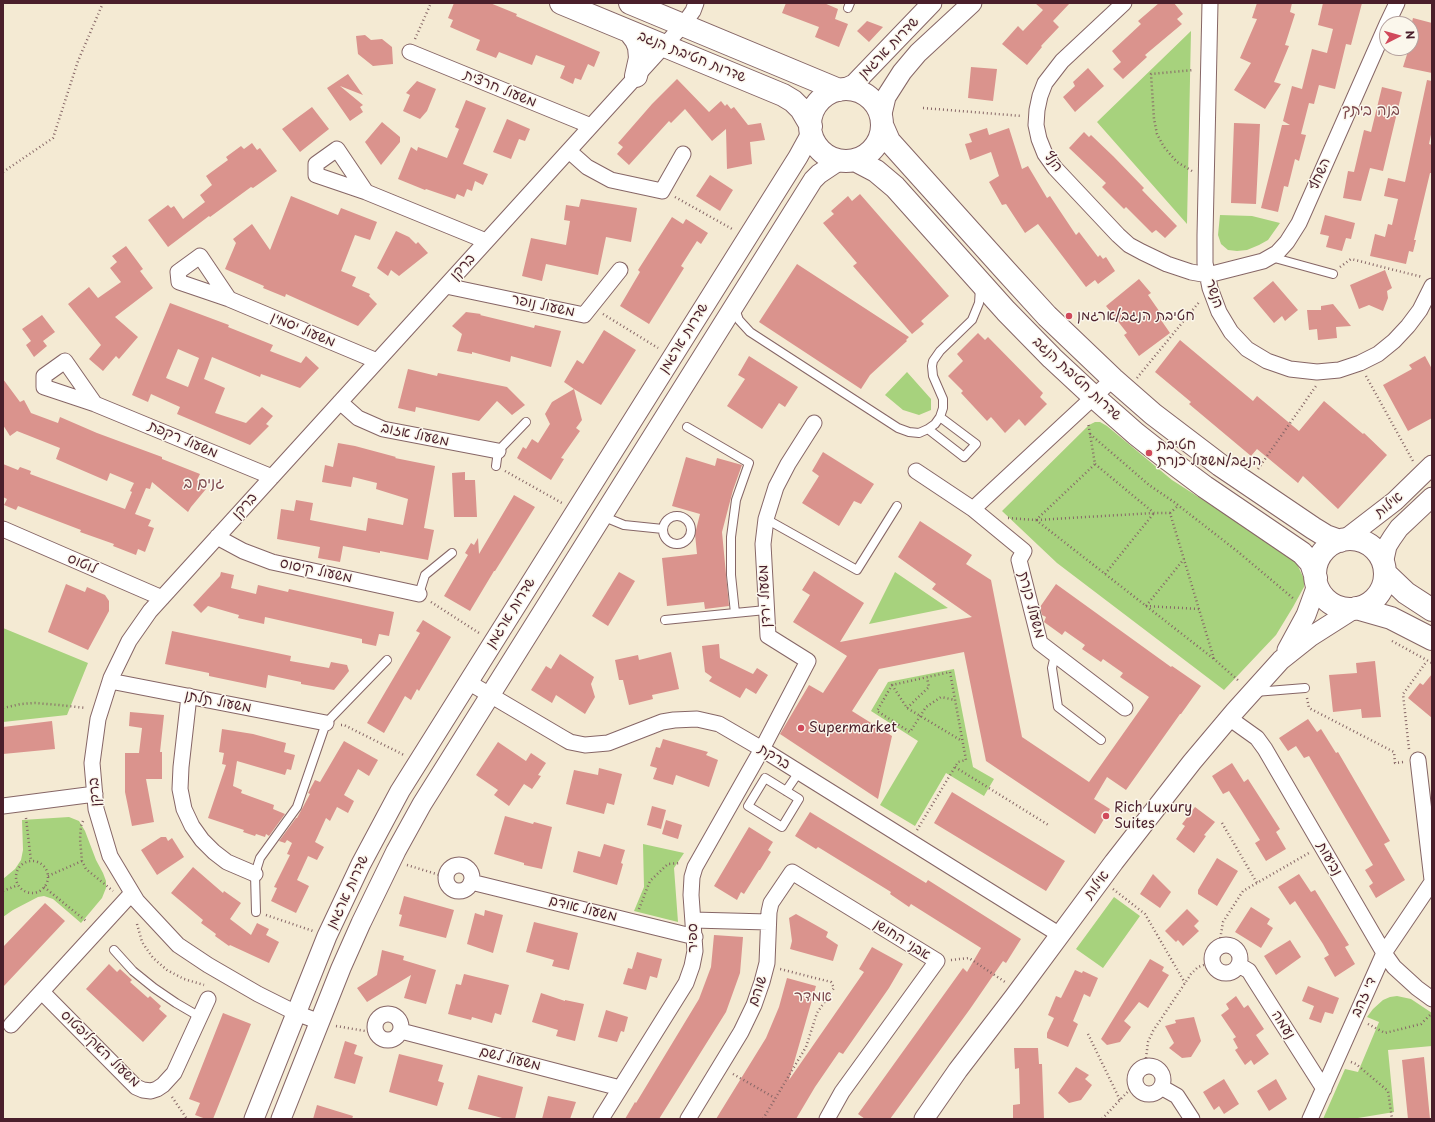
<!DOCTYPE html>
<meta charset="utf-8">
<style>
body{margin:0}
#map{position:relative;width:1435px;height:1122px;overflow:hidden;background:#f4ead3;font-family:"Playpen Sans",sans-serif}
canvas{display:block}
.frame{position:absolute;inset:0;border:4px solid #4a1f2b;pointer-events:none}
.north{position:absolute;left:1379px;top:16px;width:40px;height:40px;box-sizing:border-box;background:#fbf7ec;border:1px solid #b4a19f;border-radius:50%;rotate:84deg;font-size:11px;font-weight:700;line-height:16px;text-align:center;color:#4a1f2b}
.north::after{content:'';display:block;margin:auto;width:14px;height:18px;background:#d1495b;clip-path:polygon(50% 0,100% 100%,50% 72%,0 100%)}
</style>
<div id="map">
<canvas width="1435" height="1122"></canvas>
<div class="frame"></div>
<div class="north">N</div>
</div>
<script>
const c = document.querySelector('canvas').getContext('2d');
c.lineJoin = 'round';
function fillPath(path, color) {
  c.fillStyle = color;
  c.fill(path, 'evenodd');
}
function poly(rows) {
  const path = new Path2D();
  for (const r of rows) {
    if (r.length === 3) {
      path.moveTo(r[0] + r[2], r[1]);
      path.arc(r[0], r[1], r[2], 0, 2 * Math.PI);
      continue;
    }
    path.moveTo(r[0], r[1]);
    for (let i = 2; i < r.length; i += 2) path.lineTo(r[i], r[i + 1]);
  }
  return path;
}
function strokePath(path, color, width, dash) {
  c.strokeStyle = color;
  c.lineWidth = width;
  c.lineCap = dash ? 'butt' : 'round';
  c.setLineDash(dash || []);
  c.stroke(path);
}
function drawText(font, color, halo, rows, align = 'center') {
  c.font = font + ' "Playpen Sans","Playpen Sans Hebrew",sans-serif';
  c.lineWidth = 3;
  c.setLineDash([]);
  c.textBaseline = 'middle';
  c.strokeStyle = halo;
  c.fillStyle = color;
  for (const [text, x, y, turn = 0] of rows) {
    c.save();
    c.translate(x, y);
    c.rotate((+turn || 0) * Math.PI / 180);
    c.textAlign = isNaN(turn) ? turn : align;
    if (halo) c.strokeText(text, 0, 0);
    c.fillText(text, 0, 0);
    c.restore();
  }
}
fillPath(poly([
 [1191,31,1187,224,1097,122],
 [1220,215,1252,216,1280,223,1268,240,1259,245,1247,250,1237,251,1228,250,1221,244,1218,235],
 [907,372,931,399,931,410,919,415,903,410,885,395],
 [1095,422,1100,422,1107,426,1172,480,1287,554,1297,564,1304,579,1304,587,1293,607,1276,635,1224,690,1057,563,1002,511,1089,425],
 [895,572,948,608,869,624],
 [3,628,88,663,67,715,3,722],
 [954,669,973,767,994,779,984,796,946,773,915,826,880,805,918,741,871,711,888,682],
 [69,817,79,821,85,831,96,860,103,873,106,881,106,888,102,898,81,923,53,899,44,896,38,897,13,910,3,917,3,879,15,869,21,860,23,850,22,820],
 [643,844,684,853,674,868,678,922,634,911,644,887],
 [1114,897,1140,916,1103,968,1076,949],
 [1397,996,1411,999,1432,1013,1432,1046,1388,1050,1394,1112,1352,1119,1323,1119,1345,1069,1358,1072,1379,1022,1367,1017,1373,1009,1383,1000,1390,997]
]), '#a7d27d');
fillPath(poly([
 [454,3,490,3,517,14,516,16,600,52,594,67,588,64,581,80,575,78,573,84,560,78,565,66,536,55,532,65,499,52,496,58,476,50,480,40,450,27,453,20,448,18],
 [786,3,824,3,838,9,835,19,848,24,839,47,815,37,819,27,782,13],
 [1035,3,1070,3,1053,21,1059,27,1041,46,1042,47,1027,65,1002,44,1018,26,1023,31,1043,10],
 [1159,3,1174,3,1183,14,1177,19,1182,24,1145,55,1147,57,1123,79,1113,69,1121,62,1112,51,1141,24,1138,21],
 [1257,3,1292,3,1290,12,1295,14,1285,45,1289,46,1274,82,1281,84,1265,109,1234,90,1251,63,1240,58,1257,19,1252,18],
 [1323,3,1362,3,1351,45,1346,44,1335,89,1319,85,1314,104,1309,103,1301,134,1306,135,1299,161,1295,159,1288,187,1284,186,1278,212,1261,208,1282,125,1290,125,1283,121,1292,86,1302,89,1312,49,1327,53,1333,29,1318,25],
 [1413,18,1432,23,1432,73,1403,67,1409,48,1411,48,1411,26],
 [867,21,883,27,869,42,857,31],
 [365,35,371,40,382,39,392,47,393,64,373,66,358,54,356,36],
 [971,67,997,69,993,101,968,98],
 [1088,68,1104,86,1075,112,1063,97,1075,86,1073,82],
 [348,74,363,95,340,86,363,105,360,107,363,112,350,121,327,88],
 [677,79,709,112,721,101,725,106,727,104,731,109,734,107,748,125,761,123,765,140,750,142,752,164,727,169,726,129,712,141,685,109,671,123,669,121,629,165,617,154,623,147,618,143,652,104],
 [1427,80,1432,81,1432,130,1429,144,1432,145,1432,173,1430,173,1414,240,1416,240,1413,252,1409,251,1406,264,1370,256,1375,234,1385,237,1388,224,1392,225,1398,199,1384,196,1388,178,1405,182],
 [417,81,436,89,427,111,420,119,403,111,410,95,406,93],
 [1382,87,1402,92,1383,171,1370,168,1361,201,1343,198,1348,171,1354,172,1364,130,1371,132],
 [466,100,486,108,463,164,488,174,483,185,475,181,472,191,467,189,464,197,457,194,455,199,426,189,425,190,398,179,411,147,417,151,418,147,447,158,459,129,455,127],
 [312,107,329,129,300,152,282,129],
 [507,119,530,129,525,141,519,139,511,159,493,152],
 [382,122,400,137,400,142,381,165,365,142],
 [1234,123,1260,124,1256,204,1231,203],
 [987,128,989,135,1009,128,1022,169,1028,166,1047,198,1050,196,1076,235,1079,232,1098,257,1100,255,1103,259,1106,257,1115,271,1098,284,1095,280,1086,287,1038,224,1025,233,1006,204,1002,205,989,182,999,176,991,152,970,160,965,144,972,142,969,134],
 [1084,132,1089,137,1091,135,1113,156,1144,188,1142,190,1177,226,1165,238,1156,230,1152,233,1126,207,1124,209,1102,187,1106,183,1069,148],
 [252,143,257,150,260,148,277,171,253,188,251,187,210,217,209,216,168,247,148,220,168,205,171,208,174,206,183,219,205,202,200,195,212,185,206,176,228,160,226,157,241,146,244,149],
 [710,175,733,190,720,211,696,196],
 [860,194,949,296,921,321,924,324,912,334,853,266,857,263,823,223,834,214,831,211,848,196,852,201],
 [291,196,338,215,341,208,377,222,370,240,355,235,341,271,356,277,352,286,370,294,369,296,377,304,358,326,286,294,285,297,263,288,264,286,225,269,236,243,233,239,252,224,270,250],
 [581,199,637,208,631,242,606,237,598,275,546,264,542,281,522,276,531,238,566,245,570,221,564,220,566,205,579,207],
 [1325,215,1355,223,1351,239,1346,238,1342,251,1326,247,1329,236,1320,234],
 [672,217,683,224,686,219,708,233,701,244,697,241,681,266,684,268,649,324,620,306,640,272,638,270],
 [396,231,409,237,416,244,418,242,428,253,399,276,391,270,388,276,377,268],
 [126,246,143,269,140,271,153,288,115,317,138,337,119,359,116,356,103,371,89,359,101,345,68,304,89,287,98,298,121,282,110,268,117,262,112,256],
 [797,264,909,337,906,340,907,341,870,375,861,389,759,322],
 [1385,270,1392,288,1387,291,1388,298,1383,311,1369,305,1359,309,1350,285],
 [1139,279,1151,293,1148,295,1164,318,1161,320,1170,333,1139,356,1124,335,1127,333,1106,306],
 [1273,281,1298,310,1285,321,1282,316,1274,323,1253,298],
 [170,303,229,325,228,327,273,345,270,351,301,363,306,356,319,368,300,388,261,374,260,377,212,357,204,379,225,388,215,413,246,423,262,407,273,416,266,424,269,426,250,445,177,414,180,407,151,394,148,402,132,395],
 [178,349,199,358,188,387,166,378],
 [1333,304,1351,326,1336,327,1337,338,1318,340,1317,329,1309,330,1307,310,1321,310,1321,306],
 [466,312,481,314,480,315,534,328,535,325,561,331,551,367,511,356,510,362,472,352,472,354,457,351,462,334,452,326],
 [42,315,55,332,43,341,47,346,34,357,26,345,31,341,22,329],
 [604,330,636,350,601,405,574,389,582,420,576,428,580,431,561,458,564,459,551,480,517,458,523,447,526,449,532,439,538,443,550,424,545,414,552,402,574,389,564,382,577,360,583,364],
 [978,333,985,340,988,337,1043,393,1040,397,1047,404,1025,426,1019,419,1005,433,991,417,987,421,961,393,963,391,948,376,963,361,957,354],
 [1180,340,1253,401,1257,396,1299,431,1324,401,1363,434,1364,433,1387,455,1338,509,1303,476,1298,483,1257,449,1251,456,1189,404,1191,402,1155,372],
 [749,356,798,387,785,407,779,403,762,429,727,406,745,379,738,375],
 [1425,356,1432,369,1432,418,1408,431,1383,385,1412,369,1409,365],
 [408,369,437,376,438,373,507,387,525,405,512,415,497,401,479,421,416,407,415,412,398,408],
 [3,379,20,402,24,400,31,413,58,423,60,417,97,433,162,457,162,459,200,474,197,480,206,489,191,507,188,512,152,482,150,489,146,488,135,514,151,520,148,526,154,528,145,552,138,549,136,555,113,546,114,544,80,532,81,530,18,506,16,510,4,505,7,499,3,497,3,464,18,470,20,467,31,471,30,474,125,509,132,492,130,491,134,483,110,473,107,481,56,459,60,448,17,431,10,436,3,425],
 [338,443,355,446,396,457,395,458,435,466,424,528,434,530,428,560,380,551,380,553,343,546,340,562,318,558,320,547,277,539,281,509,294,511,296,500,313,503,310,520,366,531,368,518,403,525,408,499,376,489,377,483,353,477,351,487,322,482,325,465,333,467],
 [823,452,874,484,861,504,854,501,839,526,802,503,819,476,812,471],
 [686,457,715,466,717,458,742,465,733,490,722,532,729,606,705,609,704,602,667,606,662,558,697,554,695,534,700,514,672,506],
 [465,472,465,480,475,480,477,517,454,517,452,473],
 [514,495,535,507,495,571,494,571,470,611,444,596,468,555,465,553,471,543,474,545,478,538,479,554],
 [920,521,972,555,966,564,991,580,1022,737,1089,782,1149,697,1120,677,1123,673,1103,659,1101,662,1082,649,1085,645,1065,631,1062,635,1044,622,1046,617,1042,615,1040,607,1056,584,1171,667,1172,666,1201,686,1181,714,1180,714,1126,790,1107,777,1094,799,1110,809,1095,834,986,761,964,652,879,669,852,711,892,736,878,799,780,734,809,685,823,693,847,656,793,622,810,595,802,590,814,571,864,603,840,642,972,617,932,589,936,584,898,557],
 [221,572,234,575,231,588,256,594,258,585,288,592,289,589,394,612,389,636,379,634,376,646,362,643,362,639,265,617,264,624,238,618,239,615,208,606,201,613,193,605,220,576],
 [619,572,635,581,608,626,592,616],
 [66,584,85,592,87,587,105,595,109,601,109,611,88,650,48,632],
 [423,620,451,637,419,691,417,689,411,700,405,696,384,733,367,723,420,633,416,631],
 [172,631,291,656,290,661,329,668,331,662,347,665,349,671,334,690,301,684,301,682,268,675,266,688,209,676,209,673,165,664],
 [719,644,720,658,753,674,757,668,768,675,756,694,746,688,740,698,709,681,712,677,705,672,702,646],
 [671,652,679,689,652,695,653,699,629,705,623,680,619,680,615,660,638,655,639,660],
 [560,654,594,677,591,684,595,697,585,714,556,695,552,703,531,690,546,666,551,669],
 [1375,661,1381,717,1362,718,1361,709,1333,712,1329,675,1357,673,1356,663],
 [1432,674,1432,718,1408,698,1420,683,1423,685],
 [130,712,164,715,160,752,162,752,162,779,146,779,154,822,132,826,125,792,125,753,139,753,142,728,129,726],
 [1308,719,1317,732,1321,729,1336,753,1338,752,1390,841,1384,844,1405,880,1376,898,1369,886,1373,883,1365,870,1373,865,1309,756,1304,758,1296,746,1288,751,1279,738],
 [52,721,55,749,3,754,3,727],
 [222,729,253,734,286,743,284,752,295,755,291,770,287,769,285,775,237,761,233,786,242,790,241,793,274,805,273,809,285,814,269,836,266,834,265,837,256,834,255,836,243,832,244,830,208,818,226,765,222,764,224,753,219,752],
 [663,739,708,752,706,755,718,760,709,787,676,775,673,785,653,779,657,768,650,766,656,747,660,748],
 [344,741,378,760,369,776,358,769,344,795,354,801,348,813,337,807,330,821,326,818,315,842,324,847,317,860,308,856,297,880,309,886,296,913,271,901,277,888,274,887,290,855,287,854,292,843,287,840,285,843,279,841,296,818,297,818,310,794,308,793,315,780,320,782],
 [498,742,526,761,531,753,546,763,538,775,541,776,532,789,524,784,509,806,494,795,498,790,476,775],
 [1232,763,1244,782,1248,779,1280,829,1276,832,1286,849,1266,861,1255,843,1260,840,1240,808,1229,791,1223,794,1212,776],
 [599,768,622,774,614,805,607,803,604,814,566,804,574,770,598,775],
 [952,792,1065,861,1046,891,934,823],
 [652,806,666,810,661,829,647,825],
 [1195,807,1215,822,1204,835,1206,836,1194,853,1176,839,1185,826,1182,824],
 [810,812,926,883,928,880,1021,939,1006,963,1003,961,970,1009,890,1119,865,1119,858,1114,963,968,967,972,981,948,911,904,909,907,890,894,891,892,818,847,816,849,795,836],
 [505,816,533,824,534,822,552,827,542,869,524,865,524,863,494,854],
 [666,820,682,825,678,839,662,834],
 [749,827,773,842,768,850,771,852,760,870,759,870,744,894,741,892,737,900,714,886],
 [161,837,166,837,168,841,172,838,184,857,157,875,141,850],
 [604,844,625,850,621,863,623,864,617,885,573,872,578,851,600,857],
 [1217,858,1238,871,1217,906,1198,894,1198,890],
 [193,867,223,893,224,891,241,903,230,919,251,935,257,923,269,929,266,935,279,942,269,963,230,945,229,946,215,936,216,934,201,923,203,920,171,893],
 [1153,874,1171,892,1160,908,1140,894],
 [1299,874,1311,892,1315,890,1349,945,1345,947,1355,964,1335,977,1324,958,1329,955,1323,944,1295,901,1290,905,1278,887],
 [404,896,454,910,446,938,399,926,402,915,399,914],
 [45,903,65,921,3,987,3,947],
 [1251,907,1270,919,1267,924,1273,928,1261,948,1235,932],
 [1187,909,1199,921,1194,926,1199,931,1183,946,1178,940,1176,942,1165,931],
 [485,910,503,915,493,953,467,944,475,913,484,916],
 [796,914,828,932,826,937,838,945,833,961,790,949,792,941,789,918],
 [534,922,578,933,569,970,552,966,554,960,526,952],
 [714,935,743,937,740,973,726,1012,659,1119,625,1119,635,1102,636,1103,699,999,711,967],
 [1290,940,1301,957,1276,975,1264,956],
 [872,947,903,964,889,988,843,1054,839,1052,815,1087,796,1119,716,1119,766,1038,779,1007,787,978,816,986,789,1080,864,972,859,969],
 [382,950,404,956,403,960,436,970,426,1004,404,998,411,975,367,1002,357,988,377,975],
 [637,952,662,959,657,978,650,976,646,990,623,984,628,968,632,969],
 [1150,959,1164,967,1162,971,1169,975,1148,1008,1139,1002,1124,1021,1131,1027,1120,1042,1107,1045,1101,1039],
 [109,964,117,972,120,969,132,980,130,982,148,998,150,996,161,1006,159,1009,167,1016,143,1042,86,989],
 [1075,970,1082,973,1083,971,1098,978,1090,997,1084,994,1073,1021,1078,1024,1068,1047,1047,1038,1047,1033,1054,1018,1048,1015,1056,996,1061,998],
 [464,974,509,985,501,1015,495,1013,492,1023,472,1017,471,1020,448,1014,456,984,461,985],
 [1308,986,1339,998,1333,1014,1325,1012,1321,1023,1309,1019,1314,1006,1302,1001],
 [541,993,565,1001,565,1000,584,1004,575,1041,556,1036,558,1030,532,1022],
 [1236,996,1244,1008,1248,1005,1264,1029,1256,1035,1269,1054,1254,1065,1251,1060,1245,1065,1235,1050,1238,1048,1233,1039,1236,1037,1221,1015,1229,1009,1226,1004],
 [606,1010,628,1017,624,1032,621,1031,617,1042,598,1037],
 [223,1013,251,1024,213,1119,206,1119,195,1115,200,1103,189,1099],
 [1194,1017,1201,1041,1191,1057,1182,1058,1169,1048,1174,1043,1165,1026,1176,1023,1175,1020],
 [345,1041,357,1045,354,1054,363,1057,355,1084,334,1078],
 [1014,1048,1038,1048,1039,1064,1042,1064,1044,1119,1013,1119,1013,1105,1020,1104,1019,1068,1015,1069],
 [399,1054,443,1065,438,1081,444,1083,437,1106,389,1092],
 [1424,1057,1430,1119,1408,1119,1402,1060],
 [1076,1067,1089,1075,1085,1079,1092,1085,1081,1100,1069,1103,1058,1093],
 [478,1075,523,1087,515,1119,506,1119,468,1109],
 [1224,1079,1239,1104,1224,1114,1219,1106,1214,1110,1203,1092],
 [1276,1079,1287,1099,1269,1111,1257,1091],
 [548,1096,576,1102,570,1119,542,1119],
 [317,1105,353,1116,352,1119,313,1119]
]), '#da938d');
const service = poly([
 [848,8,850,3],
 [1271,257,1333,274],
 [735,309,739,320,750,332,898,428,909,432,919,433,928,429,935,424,940,417,943,408,943,399,933,376,932,366,933,361,940,351,972,320,979,303,980,288],
 [928,429,964,457,976,444,940,417],
 [496,466,498,451,526,422],
 [677,530,14],
 [602,516,624,525,663,529],
 [766,519,857,570,897,506],
 [419,594,425,575,452,553],
 [735,613,766,610],
 [665,620,735,613,731,575,731,537,736,500,749,463,687,427],
 [1055,655,1052,668,1058,707,1101,740],
 [1255,692,1305,688],
 [765,778,799,799,782,827,748,806,765,778],
 [786,791,799,772],
 [256,912,255,874,260,858,297,807,326,723,387,660],
 [114,950,133,971,154,988,176,1003,200,1017]
]);
const minor = poly([
 [1124,3,1062,61,1045,83,1040,96,1037,110,1036,125,1039,139,1045,154,1055,168,1118,235,1129,245,1142,252,1167,264,1191,272,1208,275,1263,261,1277,253,1287,242,1299,223,1387,24],
 [1210,3,1205,235,1205,263,1210,288,1219,312,1231,332,1247,349,1267,361,1290,369,1317,372,1339,370,1360,363,1378,354,1394,341,1408,326,1420,310,1432,286],
 [1387,24,1397,3],
 [410,52,591,126],
 [569,151,587,167,611,180,662,191,683,154],
 [366,192,337,149,316,164,316,175,366,192,486,241],
 [446,286,584,315,620,270],
 [229,299,200,256,178,272,179,282,229,299,377,361],
 [340,402,358,418,383,429,498,451],
 [95,404,65,361,44,376,44,387,95,404,272,477],
 [916,471,973,509,1024,551,1019,560,1040,643,1125,708],
 [973,509,1113,379],
 [3,529,162,598],
 [217,537,243,551,272,562,419,594],
 [110,681,326,723],
 [468,682,563,738,570,742,585,745,608,743,662,722,674,720,697,719,719,724,762,749,1060,935],
 [189,696,181,767,180,789,184,809,192,826,202,840,214,852,227,862,255,874],
 [1229,718,1257,738,1265,749,1384,953,1394,967,1417,988,1432,999],
 [1418,760,1432,880],
 [3,806,95,794],
 [459,878,13],
 [471,882,695,937],
 [693,920,768,922],
 [1226,959,14],
 [1239,965,1249,971,1252,976,1324,1089],
 [42,992,129,1080,136,1087,143,1090,151,1091,157,1089,163,1085,174,1073,208,999],
 [388,1027,13],
 [320,1022,296,1013,258,994,208,965,178,945,137,901,110,856,96,809,92,763,98,719,111,678,129,641,150,611,683,25,693,11,696,3],
 [11,1025,132,893],
 [401,1031,620,1088],
 [1149,1080,14],
 [1161,1087,1177,1096,1192,1119],
 [601,1119,686,983,692,966,695,951,691,895,692,877,695,867,762,749,808,661,768,636,763,544,766,519,776,487,788,464,814,423],
 [688,1119,741,1032,754,1005,762,982,767,963,769,912,771,903,792,872,937,961,842,1092,827,1119],
 [1310,1119,1384,953,1432,882]
]);
const tertiary = poly([
 [843,89,854,84,932,3],
 [881,118,886,97,902,72,918,53,972,3],
 [1343,541,1395,501,1432,465],
 [1383,564,1387,546,1392,538,1399,528,1432,497],
 [1287,650,1306,615,1317,585],
 [254,1119,327,936,361,864,400,791,798,157,809,137,811,129],
 [281,1119,341,968,361,923,396,851,422,804,813,180,819,174,840,160],
 [924,1119,958,1070,1014,997,1114,862,1192,762,1235,711,1281,660,1310,637,1354,609]
]);
const secondary = poly([
 [561,3,783,95,793,101,801,109,811,126],
 [630,3,839,90],
 [630,32,636,40,639,47,640,58,636,76],
 [846,125,36],
 [882,125,889,141,1005,270,1047,316,1113,379,1153,414,1220,465,1313,528,1326,536,1340,541],
 [855,160,876,171,895,187,1006,311,1052,358,1094,397,1136,434,1169,460,1205,487,1302,553,1311,563,1316,578],
 [1350,574,35],
 [1385,573,1406,593,1432,610],
 [1356,608,1391,618,1432,639]
]);
strokePath(service, '#866666', 10);
strokePath(minor, '#866666', 17);
strokePath(tertiary, '#866666', 21);
strokePath(secondary, '#866666', 24);
strokePath(poly([
 [415,39,431,3],
 [923,108,1022,116],
 [1192,171,1177,162,1164,147,1157,134,1154,119,1151,74,1194,70],
 [3,172,53,138,78,61,103,3],
 [675,197,734,230],
 [1340,267,1351,259,1422,277],
 [603,314,658,348],
 [1366,376,1413,461],
 [1137,378,1200,301],
 [1090,434,1149,485,1174,502,1237,551,1294,599],
 [1095,464,1154,513,1170,513,1214,659,1240,682],
 [1258,469,1316,386],
 [505,471,562,503],
 [1170,513,1179,505],
 [1008,518,1036,520,1095,464,1088,422],
 [1036,520,1214,659],
 [1037,520,1153,513],
 [1105,574,1154,513],
 [431,602,479,633],
 [1146,606,1184,559],
 [1146,606,1199,609],
 [1392,641,1432,663],
 [892,685,907,708,962,741],
 [1307,698,1309,708,1394,752,1395,763,1404,762],
 [3,708,21,704,35,703,59,705,86,708],
 [907,708,929,687,927,678],
 [341,725,344,725,404,755],
 [1409,749,1403,694,1427,661],
 [955,767,1050,826],
 [26,818,31,861],
 [83,821,81,826,80,839,82,861,86,869,113,891],
 [1222,823,1257,883],
 [917,830,958,762,966,760,950,672,892,685,877,711,910,732,926,707,941,697,955,700],
 [32,877,16],
 [407,865,446,877],
 [48,876,82,861],
 [44,887,86,921],
 [1113,889,1145,914,1185,983],
 [3,891,18,885],
 [639,909,650,881,668,864,681,863],
 [266,915,313,931],
 [137,924,142,942,153,958,167,970,184,979,204,985],
 [1219,946,1223,922,1243,891,1309,853],
 [951,960,969,958,1005,982],
 [1368,1024,1385,1033,1421,1024,1431,1014],
 [336,1026,377,1033],
 [1088,1034,1120,1100],
 [1351,1062,1356,1064,1388,1091,1392,1119],
 [1145,1066,1148,1042,1153,1031,1191,974,1198,967,1212,962],
 [733,1074,775,1098],
 [172,1097,187,1119],
 [763,1119,806,1047,817,1013,834,988,831,982,780,969],
 [1102,1119,1135,1084]
]), '#866666', 2.5, [1, 3]);
strokePath(service, '#fff', 8);
strokePath(minor, '#fff', 15);
strokePath(tertiary, '#fff', 19);
strokePath(secondary, '#fff', 22);
for (const [x, y, r, color] of [
 [1069,316,4,"#d1495b"],
 [1149,453,4,"#d1495b"],
 [801,728,4,"#d1495b"],
 [1106,816,4,"#d1495b"]
]) {
  const dot = new Path2D();
  dot.arc(x, y, r, 0, 2 * Math.PI);
  c.fillStyle = color;
  c.fill(dot);
  strokePath(dot, '#fbf7ec', 1.5);
}
drawText('14px', '#4a1f2b', '#fbf7ec', [
 ["שדרות ארגמן",889,48,-46],
 ["שדרות חטיבת הנגב",692,57,22],
 ["משעול חרצית",500,89,22],
 ["הנץ",1053,162,54],
 ["השחף",1320,174,-66],
 ["ברקן",463,267,-48],
 ["הנשר",1214,294,72],
 ["משעול נופר",543,306,12],
 ["משעול יסמין",303,330,23],
 ["שדרות ארגמן",684,338,-58],
 ["שדרות חטיבת הנגב",1077,379,43],
 ["משעול אזוב",415,435,12],
 ["משעול רקפת",183,440,23],
 ["אילות",1389,505,-40],
 ["ברקן",245,506,-48],
 ["לוטוס",82,564,23],
 ["משעול קיסוס",316,571,12],
 ["משעול ירדן",765,596,-93],
 ["משעול כנרת",1031,605,75],
 ["שדרות ארגמן",511,613,-58],
 ["משעול תלתן",218,702,11],
 ["ברקת",774,757,32],
 ["ברקן",95,792,-95],
 ["נביעות",1329,859,60],
 ["אילות",1097,885,-53],
 ["שדרות ארגמן",348,892,-65],
 ["משעול אודם",583,909,14],
 ["ספיר",693,938,-90],
 ["אבני החושן",902,940,32],
 ["שוהם",758,991,-71],
 ["די זהב",1364,997,-66],
 ["נעמה",1283,1025,58],
 ["משעול האקליפטוס",100,1049,44],
 ["משעול לשם",510,1059,14]
]);
drawText('14px', '#4a1f2b', '#fbf7ec', [
 ["חטיבת הנגב/ארגמן",1077,316],
 ["חטיבת",1157,445],
 ["הנגב/משעול כנרת",1157,461],
 ["Supermarket",809,728],
 ["Rich Luxury",1114,808],
 ["Suites",1114,824]
], 'left');
drawText('15px', '#7c484d', '#fbf7ec', [
 ["בנה ביתך",1371,111],
 ["גנים ב",204,484],
 ["אמדר",813,997]
]);
</script>
